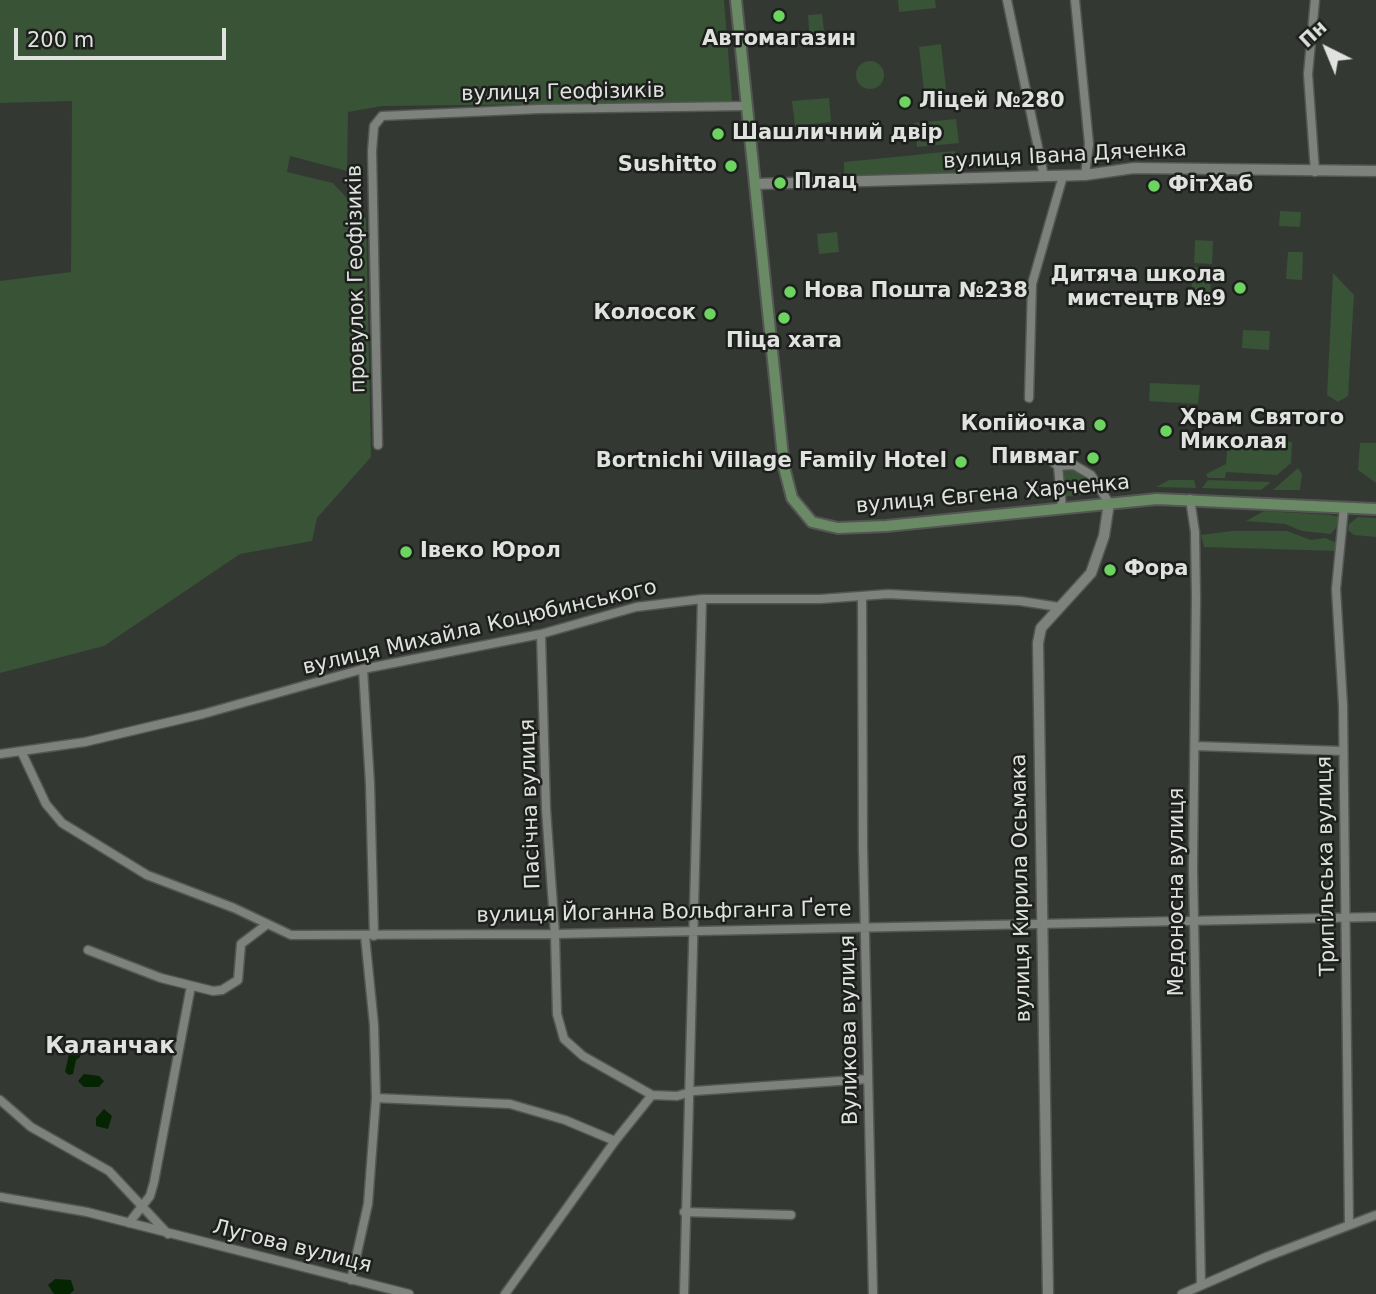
<!DOCTYPE html>
<meta charset="utf-8">
<style>
body{margin:0}
#map{position:relative;width:1376px;height:1294px;overflow:hidden;background:#343833;font-family:"DejaVu Sans",sans-serif}
canvas{display:block}
.north{position:absolute;left:1292px;top:14px;width:70px;height:70px;-webkit-text-stroke:5px #1d1f1d;paint-order:stroke;rotate:317deg;font-size:19px;font-weight:700;line-height:28px;text-align:center;color:#e0e2df}
.north::after{content:'';display:block;margin:auto;width:24px;height:32px;background:#e0e2df;clip-path:polygon(50% 0,100% 100%,50% 72%,0 100%)}
.scale{position:absolute;left:14px;top:28px;width:212px;height:32px;box-sizing:border-box;border:4px solid #e0e2df;border-top:0;padding-left:9px;font-size:21px;line-height:24px;white-space:nowrap;color:#e0e2df;-webkit-text-stroke:5px #1d1f1d;paint-order:stroke}
</style>
<div id="map">
<canvas width="1376" height="1294"></canvas>
<div class="north">Пн</div>
<div class="scale">200 m</div>
</div>
<script>
const c = document.querySelector('canvas').getContext('2d');
c.lineJoin = 'round';
function fillPath(path, color) {
  c.fillStyle = color;
  c.fill(path, 'evenodd');
}
function poly(rows) {
  const path = new Path2D();
  for (const r of rows) {
    if (r.length === 3) {
      path.moveTo(r[0] + r[2], r[1]);
      path.arc(r[0], r[1], r[2], 0, 2 * Math.PI);
      continue;
    }
    path.moveTo(r[0], r[1]);
    for (let i = 2; i < r.length; i += 2) path.lineTo(r[i], r[i + 1]);
  }
  return path;
}
function strokePath(path, color, width, dash) {
  c.strokeStyle = color;
  c.lineWidth = width;
  c.lineCap = dash ? 'butt' : 'round';
  c.setLineDash(dash || []);
  c.stroke(path);
}
function drawText(font, color, halo, rows, align = 'center') {
  c.font = font + ' "DejaVu Sans",sans-serif';
  c.lineWidth = 5;
  c.setLineDash([]);
  c.textBaseline = 'middle';
  c.strokeStyle = halo;
  c.fillStyle = color;
  for (const [text, x, y, turn = 0] of rows) {
    c.save();
    c.translate(x, y);
    c.rotate((+turn || 0) * Math.PI / 180);
    c.textAlign = isNaN(turn) ? turn : align;
    if (halo) c.strokeText(text, 0, 0);
    c.fillText(text, 0, 0);
    c.restore();
  }
}
fillPath(poly([
 [0,0,724,0,732,102,382,106,348,112,347,171,290,156,287,172,333,183,366,219,371,457,317,518,312,541,240,554,104,646,0,673,0,281,71,272,72,101,0,103],
 [898,0,935,0,936,8,899,12],
 [822,14,825,39,810,41,808,15],
 [941,44,946,89,924,91,919,47],
 [870,75,14],
 [829,98,831,122,795,126,792,101],
 [956,119,959,143,917,147,914,123],
 [955,151,957,176,844,178,844,162],
 [1280,211,1301,212,1300,227,1279,226],
 [837,232,839,252,819,254,817,234],
 [1195,240,1213,241,1212,264,1194,263],
 [1288,252,1303,252,1302,280,1286,279],
 [1193,267,1212,268,1210,295,1191,294],
 [1333,273,1354,295,1348,396,1338,402,1327,395],
 [1243,330,1270,331,1269,350,1242,348],
 [1150,383,1200,385,1198,404,1149,401],
 [1199,436,1292,442,1291,463,1277,475,1226,472,1225,478,1208,478,1206,474,1226,464,1227,450,1198,447],
 [1360,443,1376,443,1376,483,1358,470],
 [1298,468,1302,474,1300,490,1273,490],
 [1072,469,1091,480,1095,493,1064,497,1061,471],
 [1169,480,1194,480,1196,488,1156,487],
 [1208,480,1271,482,1261,490,1202,488],
 [1264,511,1331,515,1338,517,1339,524,1331,534,1302,531,1285,524,1246,521],
 [1358,517,1376,518,1376,537,1354,535,1348,530,1349,524],
 [1232,531,1287,531,1311,540,1325,538,1337,543,1337,551,1204,547,1201,535]
]), '#385335');
fillPath(poly([
 [79,1044,80,1057,76,1060,73,1074,69,1075,65,1072,70,1050],
 [84,1074,99,1076,104,1081,99,1087,84,1087,78,1081],
 [104,1109,112,1116,108,1129,96,1126,96,1118],
 [55,1279,71,1280,74,1290,70,1294,54,1294,48,1285]
]), '#042402');
const minor = poly([
 [1007,0,1044,176],
 [1075,0,1089,144,1085,175],
 [1315,172,1308,74,1315,0],
 [1029,398,1032,284,1063,176],
 [378,445,372,151,374,126,382,116,539,109,745,106],
 [1050,460,1058,466,1062,508],
 [1058,466,1074,465,1091,475,1109,503],
 [1190,499,1195,532,1196,598,1193,868,1201,1285],
 [1344,507,1336,589,1343,705,1349,1225],
 [862,596,863,847,873,1294],
 [541,634,546,809,555,934,557,1014,564,1039,583,1056,652,1095,677,1096,694,1091,868,1079],
 [363,669,370,784,374,936],
 [1196,746,1343,751],
 [22,753,46,804,62,823,147,875,234,908,291,935,555,934,1376,917],
 [0,754,85,742,203,714,363,669,541,634,636,607,702,599,820,599,888,594,1020,601,1059,607],
 [88,950,161,978,213,991,222,990,238,980,241,944,266,925],
 [376,1098,510,1104,565,1120,615,1141],
 [0,1100,31,1127,109,1171,168,1234],
 [0,1197,87,1212,409,1294],
 [684,1212,791,1215],
 [129,1223,150,1196,154,1182,191,986],
 [351,1280,368,1204,376,1098,374,1025,365,936],
 [505,1294,615,1141,652,1095],
 [684,1294,702,599],
 [1182,1294,1266,1257,1376,1215]
]);
const tertiary = poly([
 [755,184,1085,175,1134,168,1376,171],
 [1048,1294,1038,643,1041,628,1091,573,1104,536,1109,503]
]);
const secondary = poly([
 [736,0,784,467,792,498,812,522,838,528,886,526,1157,499,1376,509]
]);
strokePath(minor, '#535652', 11);
strokePath(tertiary, '#535652', 13);
strokePath(secondary, '#535652', 14);
strokePath(minor, '#7d827c', 8);
strokePath(tertiary, '#7d827c', 10);
strokePath(secondary, '#6a8a66', 10);
for (const [x, y, r, color] of [
 [779,16,7,"#6dd361"],
 [905,102,7,"#6dd361"],
 [718,134,7,"#6dd361"],
 [731,166,7,"#6dd361"],
 [780,183,7,"#6dd361"],
 [1154,186,7,"#6dd361"],
 [1240,288,7,"#6dd361"],
 [790,292,7,"#6dd361"],
 [710,314,7,"#6dd361"],
 [784,318,7,"#6dd361"],
 [1100,425,7,"#6dd361"],
 [1166,431,7,"#6dd361"],
 [1093,458,7,"#6dd361"],
 [961,462,7,"#6dd361"],
 [406,552,7,"#6dd361"],
 [1110,570,7,"#6dd361"]
]) {
  const dot = new Path2D();
  dot.arc(x, y, r, 0, 2 * Math.PI);
  c.fillStyle = color;
  c.fill(dot);
  strokePath(dot, '#1d1f1d', 2.5);
}
drawText('bold 21px', '#e0e2df', '#1d1f1d', [
 ["Автомагазин",779,40,"center"],
 ["Ліцей №280",919,102],
 ["Шашличний двір",732,134],
 ["Sushitto",717,166,"right"],
 ["Плац",794,183],
 ["ФітХаб",1168,186],
 ["Дитяча школа",1226,276,"right"],
 ["мистецтв №9",1226,300,"right"],
 ["Нова Пошта №238",804,292],
 ["Колосок",696,314,"right"],
 ["Піца хата",784,342,"center"],
 ["Храм Святого",1180,419],
 ["Миколая",1180,443],
 ["Копійочка",1086,425,"right"],
 ["Пивмаг",1079,458,"right"],
 ["Bortnichi Village Family Hotel",947,462,"right"],
 ["Івеко Юрол",420,552],
 ["Фора",1124,570]
], 'left');
drawText('21px', '#e0e2df', '#1d1f1d', [
 ["вулиця Геофізиків",563,93,-1],
 ["вулиця Івана Дяченка",1065,156,-3],
 ["провулок Геофізиків",357,279,-91],
 ["вулиця Євгена Харченка",993,495,-5],
 ["вулиця Михайла Коцюбинського",480,628,-13],
 ["Пасічна вулиця",531,804,-92],
 ["Трипільська вулиця",1327,866,-91],
 ["вулиця Кирила Осьмака",1022,888,-91],
 ["Медоносна вулиця",1178,892,-90],
 ["вулиця Йоганна Вольфганга Ґете",664,913,-1],
 ["Вуликова вулиця",850,1030,-91],
 ["Лугова вулиця",292,1247,14]
]);
drawText('bold 23px', '#e0e2df', '#1d1f1d', [
 ["Каланчак",110,1047]
]);
</script>
